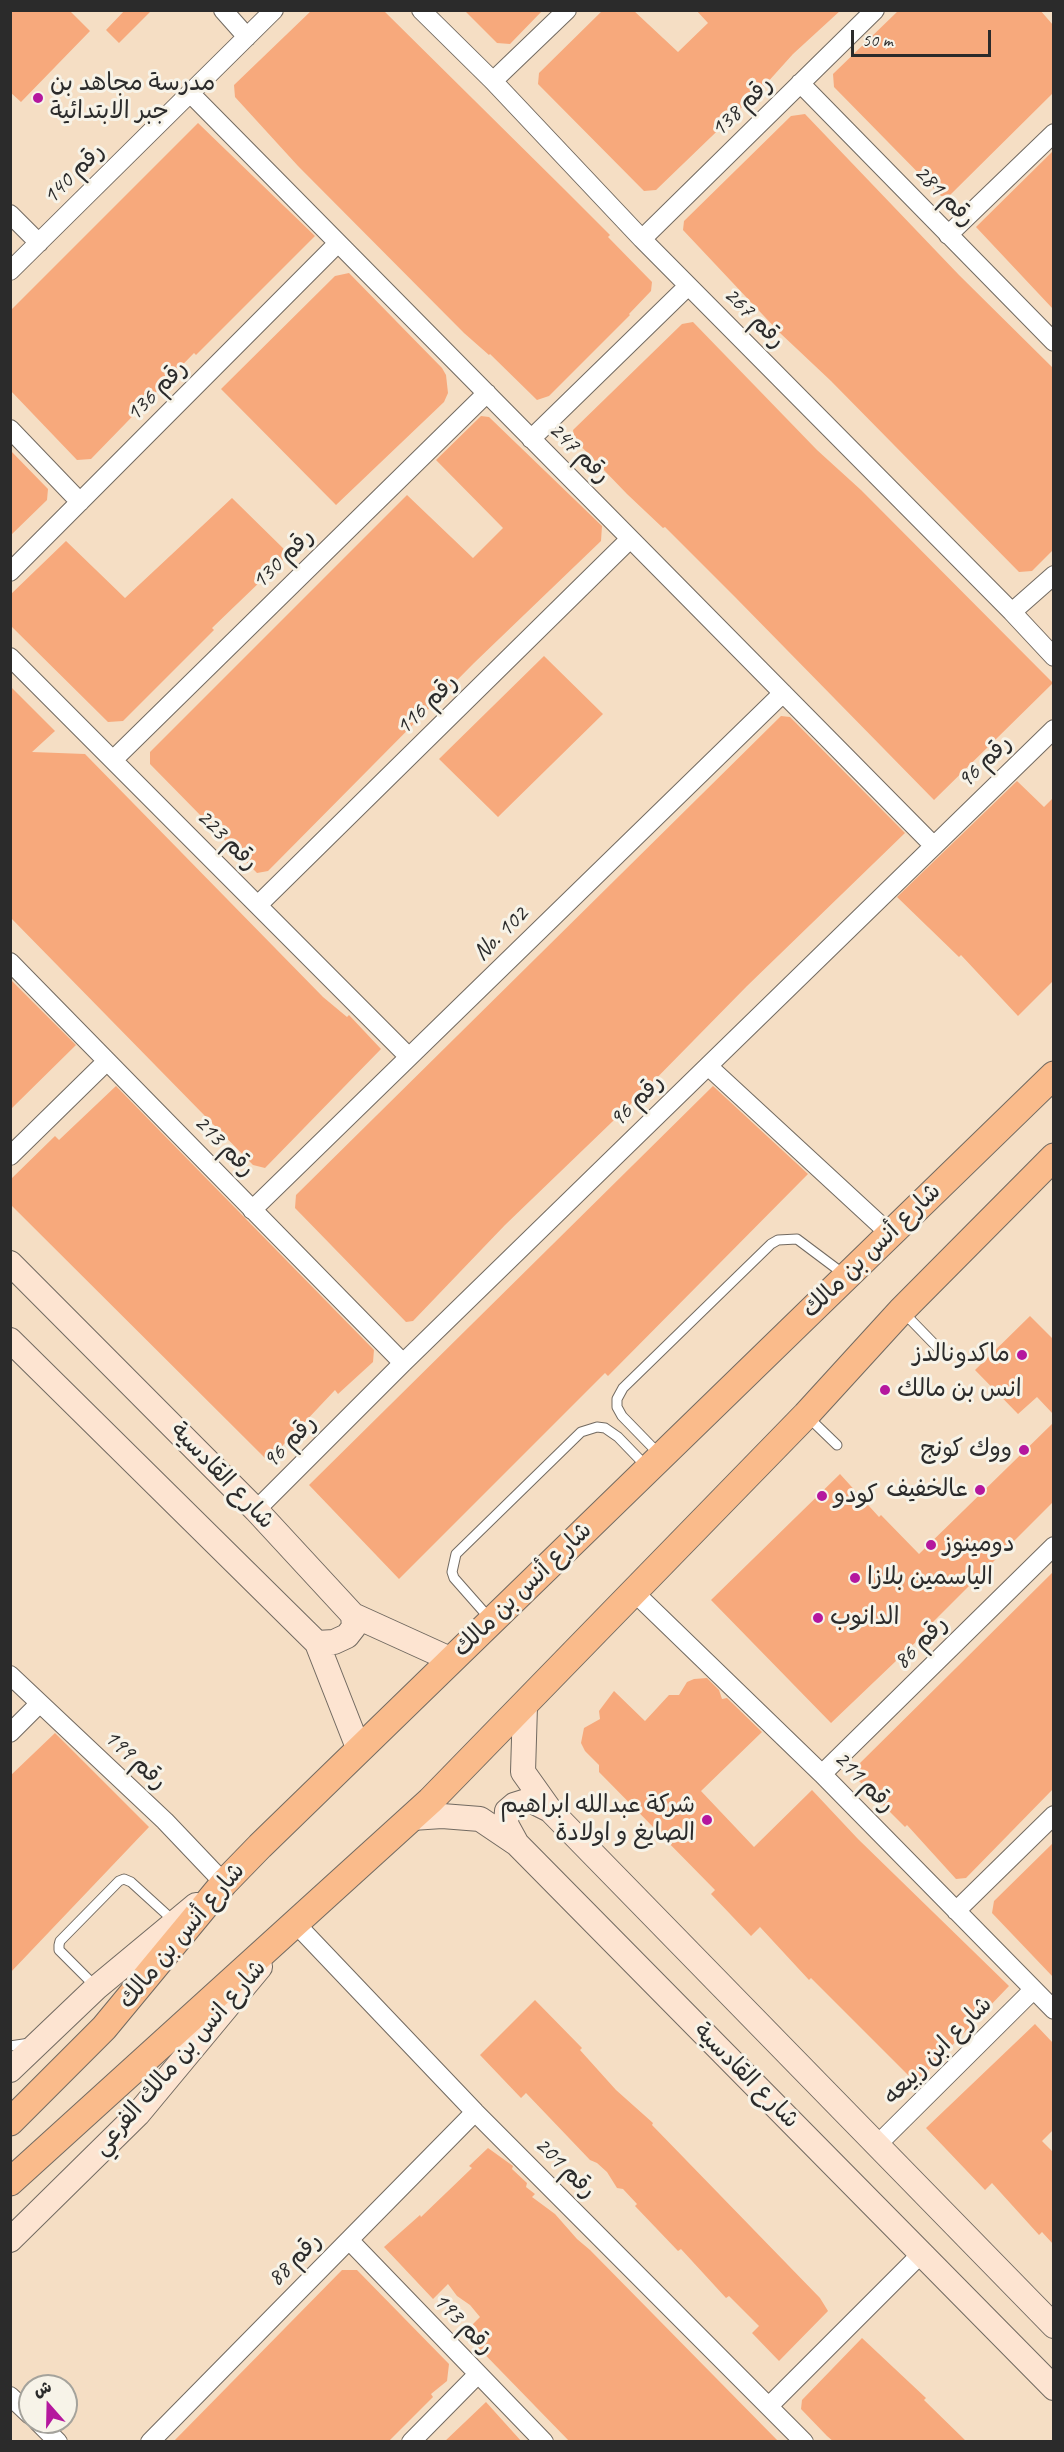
<!DOCTYPE html>
<meta charset="utf-8">
<style>
body{margin:0}
#map{position:relative;width:1064px;height:2452px;overflow:hidden;background:#f5dec4;font-family:Caveat,"Playpen Sans Arabic",sans-serif}
canvas{display:block}
.frame{position:absolute;inset:0;border:12px solid #2b2b2b;pointer-events:none}
.north{position:absolute;left:18px;top:2374px;width:60px;height:60px;box-sizing:border-box;background:#f7f3e8;border:2px solid #a5a39c;border-radius:50%;rotate:340deg;font-size:16px;font-weight:700;line-height:24px;text-align:center;color:#2b2b2b}
.north::after{content:'';display:block;margin:auto;width:21px;height:27px;background:#b5179e;clip-path:polygon(50% 0,100% 100%,50% 72%,0 100%)}
.scale{position:absolute;left:851px;top:30px;width:140px;height:27px;box-sizing:border-box;border:3px solid #2b2b2b;border-top:0;padding-left:8px;font-size:18px;line-height:21px;white-space:nowrap;color:#2b2b2b;-webkit-text-stroke:4px #f7f3e8;paint-order:stroke}
</style>
<div id="map">
<canvas width="1064" height="2452"></canvas>
<div class="frame"></div>
<div class="north">ش</div>
<div class="scale">50 m</div>
</div>
<script>
const c = document.querySelector('canvas').getContext('2d');
c.lineJoin = 'round';
function fillPath(path, color) {
  c.fillStyle = color;
  c.fill(path, 'evenodd');
}
function poly(rows) {
  const path = new Path2D();
  for (const r of rows) {
    path.moveTo(r[0], r[1]);
    for (let i = 2; i < r.length; i += 2) path.lineTo(r[i], r[i + 1]);
  }
  return path;
}
function strokePath(path, color, width, dash) {
  c.strokeStyle = color;
  c.lineWidth = width;
  c.lineCap = dash ? 'butt' : 'round';
  c.setLineDash(dash || []);
  c.stroke(path);
}
function drawText(font, color, halo, rows, align = 'center') {
  c.font = font + ' Caveat,"Playpen Sans Arabic",sans-serif';
  c.lineWidth = 6;
  c.setLineDash([]);
  c.textBaseline = 'middle';
  c.strokeStyle = halo;
  c.fillStyle = color;
  for (const [text, x, y, turn = 0] of rows) {
    c.save();
    c.translate(x, y);
    c.rotate((+turn || 0) * Math.PI / 180);
    c.textAlign = isNaN(turn) ? turn : align;
    if (halo) c.strokeText(text, 0, 0);
    c.fillText(text, 0, 0);
    c.restore();
  }
}
fillPath(poly([
 [10,10,69,10,90,31,21,102,10,92],
 [125,10,152,10,119,43,106,30],
 [312,10,383,10,564,189,610,235,608,237,652,282,651,291,629,314,630,315,549,396,537,400,490,354,489,355,464,333,298,166,235,97,234,85],
 [464,10,543,10,510,44,497,43],
 [603,10,633,10,678,52,708,23,696,10,841,10,793,54,766,84,656,190,644,191,538,84,539,73],
 [899,10,1040,10,1053,25,1053,93,948,197,941,196,834,87,833,74],
 [805,114,959,275,1053,368,1053,550,1032,571,1019,572,831,381,779,332,683,230,684,221,791,116],
 [198,123,315,236,196,355,194,353,91,459,77,460,10,390,10,311],
 [1053,151,1053,309,976,227],
 [349,273,442,368,446,375,448,393,444,402,336,505,221,389,335,276],
 [693,322,817,450,861,490,1053,683,934,800,736,598,665,527,663,528,627,494,574,439,573,430,682,324],
 [481,416,489,417,602,526,601,541,474,663,268,871,257,873,150,764,150,752,407,495,473,558,503,528,436,460],
 [10,450,48,489,47,500,10,536],
 [232,498,289,554,212,628,214,630,123,721,108,722,10,625,10,595,66,541,125,598],
 [544,656,603,714,498,817,439,759],
 [10,686,55,731,32,752,85,754,323,997,347,1017,349,1015,381,1049,265,1168,253,1165,10,917],
 [781,716,790,717,905,833,747,986,639,1096,505,1225,413,1321,406,1322,295,1208,296,1195],
 [1017,781,1044,807,1053,798,1053,981,1018,1016,961,955,959,957,897,897],
 [10,979,76,1045,10,1110],
 [116,1086,374,1350,373,1362,338,1394,335,1390,268,1461,10,1204,10,1180,55,1136,59,1140],
 [713,1086,808,1174,608,1376,605,1373,399,1579,309,1485],
 [1030,1316,1053,1339,1053,1414,1037,1397,1018,1414,975,1370],
 [1053,1423,1053,1502,918,1637,919,1639,831,1723,711,1600,840,1474,879,1517,881,1515,919,1554],
 [1053,1572,1053,1789,966,1878,956,1879,907,1825,905,1827,855,1777,859,1764],
 [707,1678,719,1690,722,1699,727,1698,762,1732,701,1791,754,1847,812,1790,858,1839,1009,1986,916,2083,811,1978,809,1980,760,1927,751,1936,711,1894,715,1890,599,1772,599,1765,585,1751,581,1743,584,1728,600,1719,599,1711,614,1691,645,1721,669,1695,679,1695,687,1682,694,1679],
 [55,1733,149,1827,10,1973,10,1776],
 [1053,1843,1053,1977,992,1913,994,1901],
 [535,2000,582,2048,580,2050,616,2090,653,2123,652,2125,820,2298,828,2311,779,2361,752,2333,759,2326,729,2296,726,2298,681,2249,678,2251,635,2206,637,2204,623,2189,617,2188,607,2172,597,2163,590,2160,526,2093,521,2098,480,2055],
 [1035,2024,1053,2043,1053,2130,1042,2141,1053,2152,1053,2244,1042,2232,1039,2235,992,2183,985,2190,926,2128],
 [488,2148,513,2166,512,2169,527,2183,526,2187,535,2194,532,2197,555,2214,577,2239,590,2250,779,2442,570,2442,464,2333,480,2317,470,2305,457,2296,448,2284,433,2299,384,2247,420,2215,421,2217,472,2168,469,2166],
 [342,2270,357,2270,449,2364,447,2381,431,2394,433,2397,388,2442,173,2442],
 [862,2338,926,2398,924,2400,967,2442,834,2442,827,2436,801,2409,802,2400],
 [486,2402,522,2442,444,2442]
]), '#f7a97c');
const lane = poly([
 [904,1313,940,1350],
 [808,1417,837,1445],
 [659,1454,622,1416,617,1407,617,1399,623,1388,771,1244,778,1240,797,1239,845,1275],
 [491,1620,454,1578,452,1572,456,1554,581,1432,597,1427,605,1428,618,1437,646,1466],
 [95,1986,59,1950,59,1945,60,1941,119,1881,124,1879,131,1882,175,1922],
 [10,2046,30,2043]
]);
const street = poly([
 [223,10,247,37],
 [421,10,493,81,642,239,1012,612,1054,657],
 [493,81,567,10],
 [800,83,1054,342],
 [190,93,934,846],
 [10,214,39,243],
 [948,235,1054,133],
 [642,239,875,10],
 [10,271,274,10],
 [10,429,80,502],
 [531,439,688,286],
 [10,572,338,243],
 [1012,612,1054,575],
 [10,657,409,1057],
 [113,760,487,393],
 [258,905,630,539],
 [10,962,403,1363],
 [708,1066,890,1234],
 [10,1156,107,1061],
 [252,1210,783,693],
 [256,1510,403,1363,1054,729],
 [635,1593,822,1774,1054,2010],
 [10,1675,165,1821,224,1883],
 [10,1733,39,1704],
 [822,1774,1054,1546],
 [956,1911,1054,1815],
 [296,1924,475,2112,804,2442],
 [877,2145,1033,1990],
 [349,2240,544,2442],
 [10,2396,30,2415],
 [769,2406,921,2254],
 [38,2422,58,2442],
 [150,2442,475,2112],
 [411,2442,478,2374]
]);
const secondary = poly([
 [10,1263,256,1510,353,1615,452,1660],
 [10,1340,317,1643,359,1750],
 [317,1643,334,1642,347,1636,354,1627,353,1615],
 [525,1706,523,1772,550,1810,1054,2326],
 [412,1818,442,1816,480,1819,517,1844,1054,2388],
 [517,1844,506,1824,507,1811,514,1805,530,1800,550,1810],
 [10,2070,96,1988,196,1905],
 [10,2240,138,2114,260,1967]
]);
const primary = poly([
 [10,2122,104,2028,224,1883,260,1846,1054,1075],
 [10,2182,430,1801,806,1415,901,1311,1054,1157]
]);
strokePath(lane, '#726a61', 11);
strokePath(street, '#726a61', 20);
strokePath(secondary, '#726a61', 26);
strokePath(primary, '#726a61', 29);
strokePath(lane, '#fff', 9);
strokePath(street, '#fff', 18);
strokePath(secondary, '#fde4d1', 24);
strokePath(primary, '#fabb8b', 27);
for (const [x, y, r, color] of [
 [38,98,6,"#b5179e"],
 [1022,1355,6,"#b5179e"],
 [885,1390,6,"#b5179e"],
 [1024,1450,6,"#b5179e"],
 [980,1490,6,"#b5179e"],
 [822,1496,6,"#b5179e"],
 [931,1545,6,"#b5179e"],
 [855,1578,6,"#b5179e"],
 [818,1618,6,"#b5179e"],
 [707,1820,6,"#b5179e"]
]) {
  const dot = new Path2D();
  dot.arc(x, y, r, 0, 2 * Math.PI);
  c.fillStyle = color;
  c.fill(dot);
  strokePath(dot, '#f7f3e8', 2);
}
drawText('24px', '#2b2b2b', '#f7f3e8', [
 ["مدرسة مجاهد بن",50,84],
 ["جبر الابتدائية",50,112],
 ["ماكدونالدز",1010,1355,"right"],
 ["انس بن مالك",897,1390],
 ["ووك كونج",1012,1450,"right"],
 ["عالخفيف",968,1490,"right"],
 ["كودو",834,1496],
 ["دومينوز",943,1545],
 ["الياسمين بلازا",867,1578],
 ["الدانوب",830,1618],
 ["شركة عبدالله ابراهيم",695,1806,"right"],
 ["الصايغ و اولادة",695,1834,"right"]
], 'left');
drawText('24px', '#2b2b2b', '#f7f3e8', [
 ["رقم 138",742,107,-44],
 ["رقم 140",74,174,-45],
 ["رقم 281",944,196,46],
 ["رقم 267",754,318,45],
 ["رقم 136",157,391,-45],
 ["رقم 247",579,453,45],
 ["رقم 130",283,559,-44],
 ["رقم 116",427,705,-44],
 ["رقم 96",985,762,-44],
 ["رقم 223",227,840,45],
 ["No. 102",501,934,-44],
 ["رقم 96",637,1101,-44],
 ["رقم 213",224,1146,46],
 ["شارع أنس بن مالك",872,1251,-44],
 ["رقم 96",290,1442,-45],
 ["شارع القادسية",222,1476,46],
 ["شارع أنس بن مالك",523,1590,-44],
 ["رقم 86",921,1643,-45],
 ["رقم 199",135,1760,43],
 ["رقم 211",864,1782,46],
 ["شارع أنس بن مالك",182,1936,-50],
 ["شارع ابن ربيعه",938,2051,-45],
 ["شارع انس بن مالك الفرعي",180,2058,-49],
 ["شارع القادسية",746,2076,45],
 ["رقم 201",565,2168,45],
 ["رقم 88",295,2260,-45],
 ["رقم 193",463,2324,46]
]);
</script>
